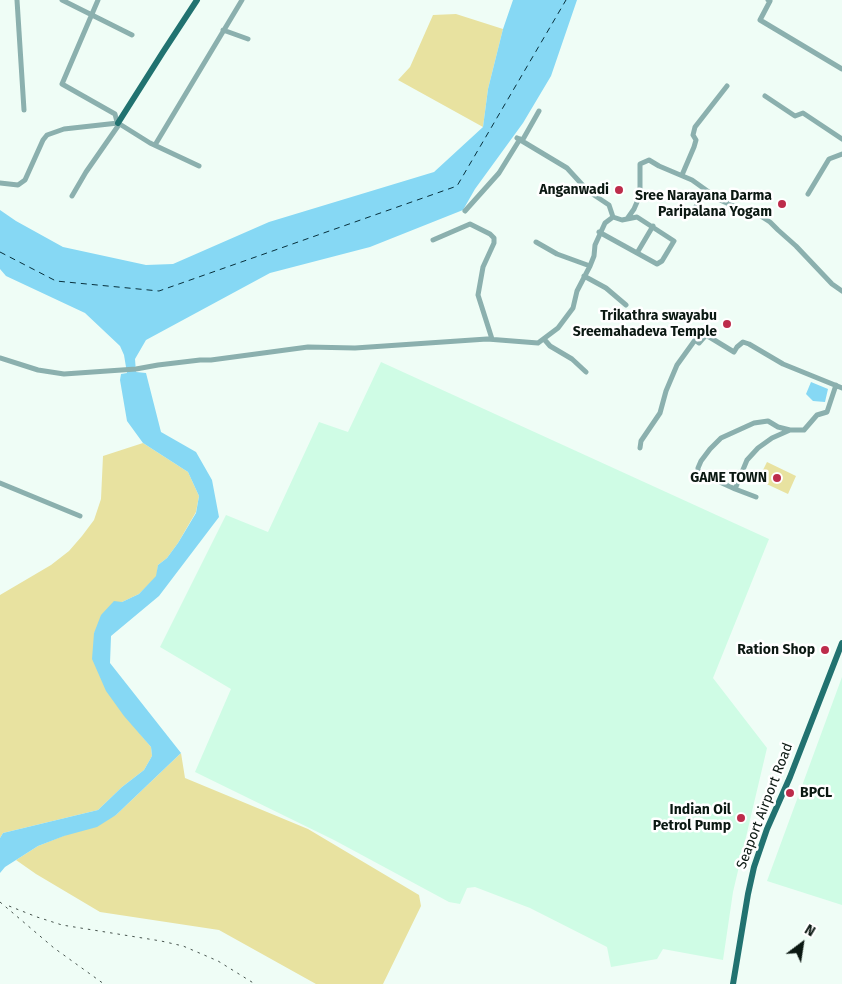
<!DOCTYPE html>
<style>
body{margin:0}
#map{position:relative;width:842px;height:984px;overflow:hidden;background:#effdf6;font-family:"Fira Sans",sans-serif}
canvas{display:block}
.north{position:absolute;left:777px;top:919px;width:50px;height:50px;-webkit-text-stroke:4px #fff;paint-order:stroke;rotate:31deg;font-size:14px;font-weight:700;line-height:20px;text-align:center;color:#0b1812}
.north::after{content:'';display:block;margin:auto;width:18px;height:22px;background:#0b1812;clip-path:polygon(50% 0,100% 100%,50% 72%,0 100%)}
</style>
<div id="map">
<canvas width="842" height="984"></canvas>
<div class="north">N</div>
</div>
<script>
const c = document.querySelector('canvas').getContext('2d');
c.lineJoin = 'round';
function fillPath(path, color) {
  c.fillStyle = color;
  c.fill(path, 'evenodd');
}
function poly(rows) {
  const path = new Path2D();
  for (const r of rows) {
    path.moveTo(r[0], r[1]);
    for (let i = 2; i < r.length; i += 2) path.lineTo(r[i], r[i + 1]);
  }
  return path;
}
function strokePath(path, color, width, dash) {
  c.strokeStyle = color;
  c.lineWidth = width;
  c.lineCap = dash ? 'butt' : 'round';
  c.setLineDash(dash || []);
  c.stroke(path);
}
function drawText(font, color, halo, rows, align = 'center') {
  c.font = font + ' "Fira Sans",sans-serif';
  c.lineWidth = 5;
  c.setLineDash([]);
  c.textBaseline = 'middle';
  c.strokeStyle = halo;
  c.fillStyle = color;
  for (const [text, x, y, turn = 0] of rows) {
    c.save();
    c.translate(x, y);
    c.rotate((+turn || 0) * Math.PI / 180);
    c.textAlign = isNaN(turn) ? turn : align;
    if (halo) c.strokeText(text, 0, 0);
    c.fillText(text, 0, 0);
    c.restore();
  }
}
fillPath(poly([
 [381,362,769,539,713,678,767,748,733,892,723,960,663,949,657,959,611,967,607,947,530,908,475,887,467,888,460,904,449,902,334,840,195,772,231,689,160,647,226,515,268,532,319,422,348,432],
 [842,677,842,905,767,881]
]), '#cffce5');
fillPath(poly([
 [456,14,503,29,488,89,483,127,398,80,410,67,433,15],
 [143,443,188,472,199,496,196,512,178,543,167,558,158,565,157,576,139,594,122,602,94,633,141,735,151,747,152,756,144,770,122,787,98,810,3,833,0,838,0,595,51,565,69,551,82,536,94,520,101,499,103,456],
 [767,462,796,476,788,494,758,480],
 [181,753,185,778,308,829,419,895,421,906,383,984,316,984,219,930,100,912,36,874,16,860,38,846,116,815]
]), '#e8e2a0');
fillPath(poly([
 [513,0,577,0,551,76,523,123,475,189,463,210,370,247,270,273,146,340,135,359,136,372,146,373,161,432,196,452,212,480,219,517,159,596,111,636,110,663,181,753,116,815,97,827,64,836,38,846,5,867,0,873,0,838,3,833,98,810,122,787,144,770,152,756,151,747,124,716,106,691,92,659,94,633,101,615,114,601,122,602,139,594,156,576,158,565,167,558,178,543,196,513,199,496,188,472,143,443,127,421,120,380,121,374,127,373,124,355,120,346,85,313,6,276,0,269,0,210,16,221,63,247,146,265,173,264,269,222,434,172,483,127,488,89,503,29],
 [811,382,828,389,825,402,813,401,806,394]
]), '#86d8f4');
strokePath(poly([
 [0,252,56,281,159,291,457,186,566,0]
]), '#08303c', 1, [6, 5]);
strokePath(poly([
 [17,0,24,110],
 [62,0,132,35],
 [768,0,770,1,760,20,842,69],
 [223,30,248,39],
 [765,96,795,116,803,113,842,139],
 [517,138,567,168,588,191,609,205,613,217],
 [522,141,539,111],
 [155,145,242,0],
 [682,175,694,147,696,140,693,135,695,127,727,86],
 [0,183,18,185,25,180,43,140,47,135,64,129,118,123,150,143,199,166],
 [808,194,829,159,842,154],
 [72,196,86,172,118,126,115,114,62,84,98,0],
 [465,211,499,173,520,139],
 [689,215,708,192],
 [599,232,657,264,662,261,674,241,637,217,627,219],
 [433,240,470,224,490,234,494,238,494,243,483,267,478,295,492,339],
 [536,242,557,254,590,266],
 [637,253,653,226],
 [584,276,606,288,626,305],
 [544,339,550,346,572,359,586,372],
 [0,358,38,370,64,374,136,369,158,365,200,360,211,360,308,347,355,348,487,339,538,343,558,328,573,308,577,291,590,266,594,256,595,245,605,223,613,217,622,220,627,219,634,209,640,195,640,164,649,160,659,166,692,180,720,200,747,212,756,213,770,222,778,230,796,246,832,284,842,291],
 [790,430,772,438,758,448,747,460,735,489,698,472,698,468,701,461,710,449,721,438,754,423,768,421,778,427,790,430,804,430,817,415,827,412,836,385],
 [640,448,641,441,660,413,666,391,677,365,695,340,699,343,706,335,734,352,737,347,743,342,749,344,783,364,842,388],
 [0,483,80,516],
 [735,489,756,497]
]), '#8bb0ae', 5);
strokePath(poly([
 [118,123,163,52,197,0],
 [733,984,748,894,754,867,767,829,790,777,842,643]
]), '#217270', 6);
strokePath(poly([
 [0,902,54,948,104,984],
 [9,906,37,917,62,925,161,941,183,946,218,961,255,984]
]), '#45524c', 1, [2.5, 5]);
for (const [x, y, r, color] of [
 [619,190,5,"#bd2c4b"],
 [782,204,5,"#bd2c4b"],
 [727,324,5,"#bd2c4b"],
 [777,478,5,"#bd2c4b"],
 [825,650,5,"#bd2c4b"],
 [790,793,5,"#bd2c4b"],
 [741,818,5,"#bd2c4b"]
]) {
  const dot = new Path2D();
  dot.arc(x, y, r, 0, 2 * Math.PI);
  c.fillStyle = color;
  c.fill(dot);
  strokePath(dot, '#fff', 2);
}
drawText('bold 14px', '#0b1812', '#fff', [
 ["Anganwadi",609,190],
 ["Sree Narayana Darma",772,196],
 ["Paripalana Yogam",772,212],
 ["Trikathra swayabu",717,316],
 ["Sreemahadeva Temple",717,332],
 ["GAME TOWN",767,478],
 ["Ration Shop",815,650],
 ["BPCL",800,793,"left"],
 ["Indian Oil",731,810],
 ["Petrol Pump",731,826]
], 'right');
drawText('14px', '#0b1812', '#fff', [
 ["Seaport Airport Road",765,806,-69]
]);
</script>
